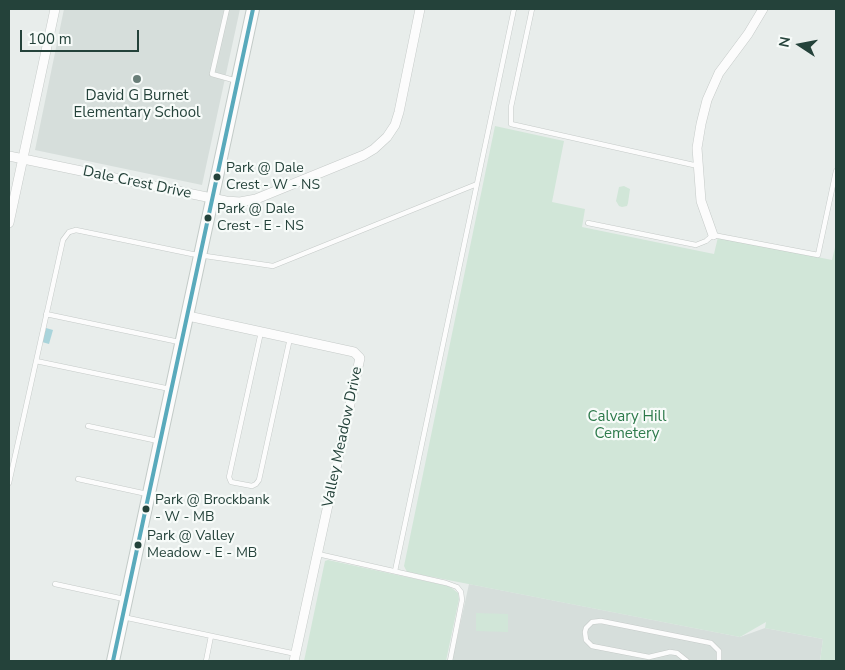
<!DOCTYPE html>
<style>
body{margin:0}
#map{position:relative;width:845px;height:670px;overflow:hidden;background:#e8edeb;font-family:"Nunito Sans",sans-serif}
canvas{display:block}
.frame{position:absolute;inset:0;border:10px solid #24423a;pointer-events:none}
.north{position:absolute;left:775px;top:20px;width:50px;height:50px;-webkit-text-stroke:4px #f7fbf9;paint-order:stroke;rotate:281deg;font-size:14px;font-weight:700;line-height:20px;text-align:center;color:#24423a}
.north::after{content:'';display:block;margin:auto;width:18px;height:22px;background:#24423a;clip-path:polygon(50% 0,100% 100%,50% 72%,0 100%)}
.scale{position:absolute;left:20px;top:30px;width:119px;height:22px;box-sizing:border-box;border:2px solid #24423a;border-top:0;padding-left:6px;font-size:15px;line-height:18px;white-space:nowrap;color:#24423a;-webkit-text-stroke:4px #f7fbf9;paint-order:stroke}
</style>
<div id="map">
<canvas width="845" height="670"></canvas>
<div class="frame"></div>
<div class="north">N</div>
<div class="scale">100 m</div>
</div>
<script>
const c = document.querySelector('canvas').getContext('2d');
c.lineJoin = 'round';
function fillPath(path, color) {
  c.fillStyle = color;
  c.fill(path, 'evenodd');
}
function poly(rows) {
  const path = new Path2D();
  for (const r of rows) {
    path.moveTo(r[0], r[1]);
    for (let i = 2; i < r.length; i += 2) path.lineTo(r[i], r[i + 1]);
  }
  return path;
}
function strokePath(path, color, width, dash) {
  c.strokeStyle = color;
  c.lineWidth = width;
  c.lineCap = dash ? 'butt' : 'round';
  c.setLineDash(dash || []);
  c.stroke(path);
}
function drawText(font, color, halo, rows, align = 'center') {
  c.font = font + ' "Nunito Sans",sans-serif';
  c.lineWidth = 4.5;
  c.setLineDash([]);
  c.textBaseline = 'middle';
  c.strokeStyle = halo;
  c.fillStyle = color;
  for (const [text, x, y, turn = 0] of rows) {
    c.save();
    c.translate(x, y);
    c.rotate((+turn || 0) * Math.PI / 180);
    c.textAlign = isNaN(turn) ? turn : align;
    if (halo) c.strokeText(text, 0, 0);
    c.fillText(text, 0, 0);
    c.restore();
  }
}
fillPath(poly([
 [64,9,240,9,202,185,35,150],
 [469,584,740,637,765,628,823,639,820,661,452,661]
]), '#d6dedb');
fillPath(poly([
 [495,126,564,141,552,202,585,209,582,227,714,254,718,237,832,260,836,243,836,661,820,661,823,639,765,628,766,622,740,637,407,572,404,566],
 [624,186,630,189,628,203,627,206,622,207,619,206,616,201,619,187],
 [328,560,448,586,453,589,458,593,459,599,446,661,304,661,325,561],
 [476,613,508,614,508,632,476,631]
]), '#d1e6d8');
fillPath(poly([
 [46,328,53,330,49,344,42,342]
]), '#a9d4db');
const lane = poly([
 [227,9,212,74,237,81],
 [532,9,511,107,511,124,698,166],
 [588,223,696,245,706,241,713,235,818,255,836,171],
 [46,314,179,342],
 [261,332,229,477,231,482,252,486,256,484,259,480,290,338],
 [36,361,170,389],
 [88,426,158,441],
 [78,479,147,494],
 [9,483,63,240,69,232,76,230,192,254,273,266,477,184],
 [318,554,446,583,457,587,461,592,462,600,450,661],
 [395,571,514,9],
 [55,584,124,599],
 [123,617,296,654],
 [206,661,211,636],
 [687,661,677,653,670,652,649,657,592,646,586,640,585,632,586,628,592,622,601,621,711,643,719,651,719,661]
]);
const street = poly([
 [9,156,226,201,240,202,256,199,364,155,374,149,387,137,395,125,399,112,420,9],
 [9,223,55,9],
 [713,235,701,201,697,148,701,124,707,100,719,73,748,34,763,9],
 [188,316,354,352,360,358,294,661]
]);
const secondary = poly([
 [113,661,253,9]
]);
strokePath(lane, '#c5cac8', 5.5);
strokePath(street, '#c5cac8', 10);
strokePath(secondary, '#c3cbc8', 14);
strokePath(lane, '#fcfcfc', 4.5);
strokePath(street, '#fcfcfc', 9);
strokePath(secondary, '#fcfcfc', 12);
strokePath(poly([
 [113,661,253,9]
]), '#59aabc', 4);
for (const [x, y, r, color] of [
 [137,79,5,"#697e78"],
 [217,177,4.5,"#24423a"],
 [208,218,4.5,"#24423a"],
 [146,509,4.5,"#24423a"],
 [138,545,4.5,"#24423a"]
]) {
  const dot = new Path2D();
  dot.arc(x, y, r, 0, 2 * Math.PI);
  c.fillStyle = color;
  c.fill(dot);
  strokePath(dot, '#f7fbf9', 2);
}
drawText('14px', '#24423a', '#f7fbf9', [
 ["Park @ Dale",226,169],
 ["Crest - W - NS",226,186],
 ["Park @ Dale",217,210],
 ["Crest - E - NS",217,227],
 ["Park @ Brockbank",155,501],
 ["- W - MB",155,518],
 ["Park @ Valley",147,537],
 ["Meadow - E - MB",147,554]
], 'left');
drawText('15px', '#24423a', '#f7fbf9', [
 ["David G Burnet",137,96],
 ["Elementary School",137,113]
]);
drawText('15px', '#24423a', '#f7fbf9', [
 ["Dale Crest Drive",137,183,12],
 ["Valley Meadow Drive",343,437,-78]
]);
drawText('15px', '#2d7a4b', '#f7fbf9', [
 ["Calvary Hill",627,417],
 ["Cemetery",627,434]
]);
</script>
